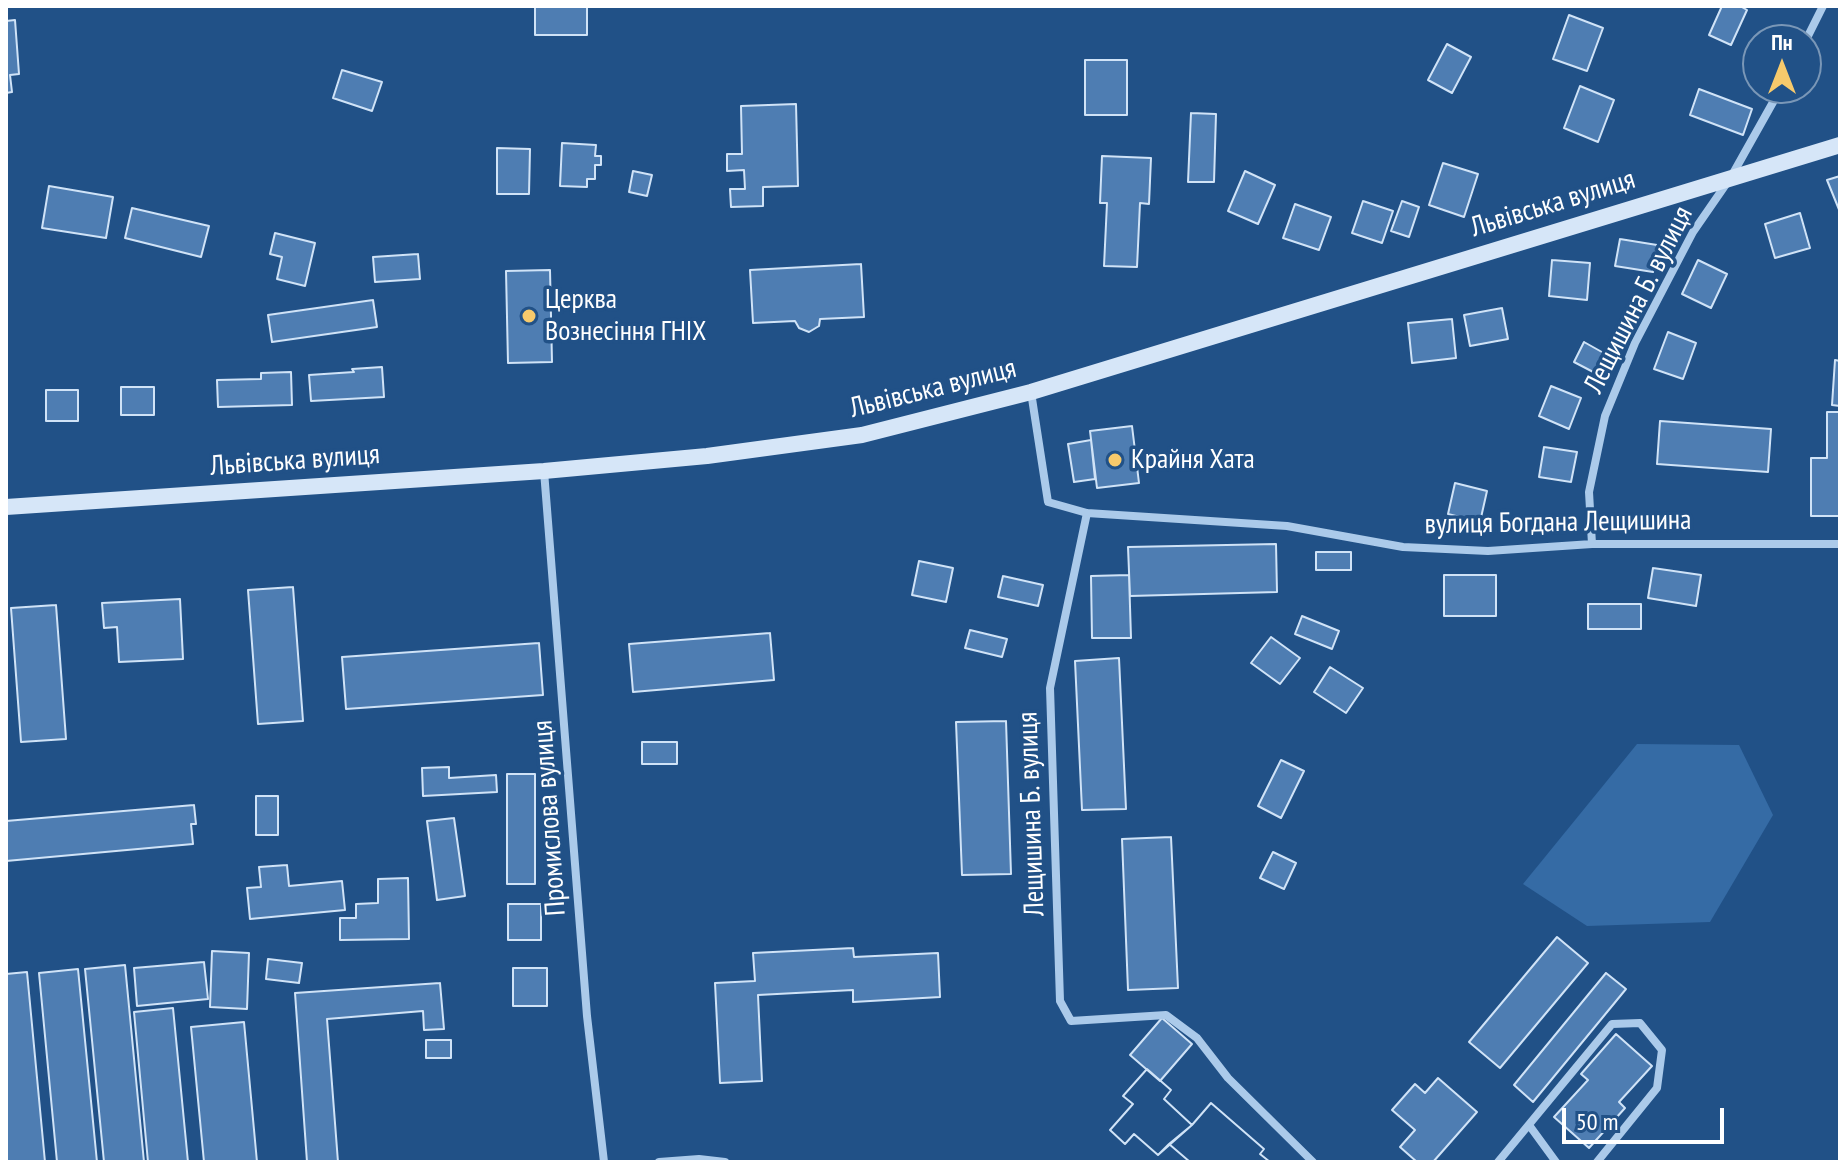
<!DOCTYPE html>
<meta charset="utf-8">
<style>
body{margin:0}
#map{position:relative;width:1846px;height:1168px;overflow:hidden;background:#215187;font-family:"PT Sans Narrow",sans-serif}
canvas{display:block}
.frame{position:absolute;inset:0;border:8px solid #fff;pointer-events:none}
.north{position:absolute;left:1742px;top:24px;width:80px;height:80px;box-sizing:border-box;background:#215187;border:2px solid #7a97b7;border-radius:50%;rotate:0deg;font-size:22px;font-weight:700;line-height:32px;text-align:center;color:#fff}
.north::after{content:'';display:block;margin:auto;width:28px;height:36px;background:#f7ca6c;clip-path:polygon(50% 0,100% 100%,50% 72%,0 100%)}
.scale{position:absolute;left:1562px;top:1108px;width:162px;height:36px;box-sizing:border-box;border:4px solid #fff;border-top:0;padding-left:10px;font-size:24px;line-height:28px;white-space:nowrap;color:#fff;-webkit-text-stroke:6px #215187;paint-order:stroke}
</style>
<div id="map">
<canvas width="1846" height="1168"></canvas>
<div class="frame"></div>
<div class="north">Пн</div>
<div class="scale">50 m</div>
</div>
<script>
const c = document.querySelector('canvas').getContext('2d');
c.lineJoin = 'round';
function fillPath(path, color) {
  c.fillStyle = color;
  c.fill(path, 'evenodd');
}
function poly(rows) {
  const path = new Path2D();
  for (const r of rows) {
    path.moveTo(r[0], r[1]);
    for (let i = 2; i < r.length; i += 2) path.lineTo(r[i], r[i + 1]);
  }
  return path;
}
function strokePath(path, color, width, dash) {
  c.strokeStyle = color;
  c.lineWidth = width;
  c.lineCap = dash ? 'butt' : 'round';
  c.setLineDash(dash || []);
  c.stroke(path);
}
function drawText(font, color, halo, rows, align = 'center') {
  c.font = font + ' "PT Sans Narrow",sans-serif';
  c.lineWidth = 7;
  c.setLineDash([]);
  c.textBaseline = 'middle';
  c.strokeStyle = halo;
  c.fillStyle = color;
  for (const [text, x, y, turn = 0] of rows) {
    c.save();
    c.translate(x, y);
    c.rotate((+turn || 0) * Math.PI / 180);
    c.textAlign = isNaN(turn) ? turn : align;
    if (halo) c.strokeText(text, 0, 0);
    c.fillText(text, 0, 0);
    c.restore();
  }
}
fillPath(poly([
 [1637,744,1739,745,1773,815,1710,922,1587,926,1523,884]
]), '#356ba5');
const building = poly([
 [535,6,587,6,587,35,535,35,535,6],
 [1722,6,1740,6,1747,10,1731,45,1709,35,1722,6],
 [1569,15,1603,28,1587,71,1553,59,1569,15],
 [15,20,19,74,10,75,12,92,6,93,6,21,15,20],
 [1447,44,1471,57,1452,93,1428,80,1447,44],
 [1085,60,1127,60,1127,115,1085,115,1085,60],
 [342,70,382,82,372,111,333,98,342,70],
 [1580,86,1614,100,1598,142,1564,128,1580,86],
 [1699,89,1752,109,1743,135,1690,115,1699,89],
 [796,104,798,186,763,187,763,206,731,207,730,189,745,189,744,170,727,171,727,154,742,154,741,106,796,104],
 [1191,113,1216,114,1214,182,1188,182,1191,113],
 [562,143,596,145,595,156,601,156,601,165,595,165,595,179,587,179,587,187,560,186,562,143],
 [497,148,530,149,529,194,497,194,497,148],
 [1102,156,1151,158,1149,204,1140,203,1137,267,1104,266,1107,203,1100,203,1102,156],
 [1443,163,1478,174,1464,217,1429,205,1443,163],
 [633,171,652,175,647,196,629,192,633,171],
 [1245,171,1275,185,1258,224,1228,211,1245,171],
 [1840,176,1840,212,1827,180,1840,176],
 [49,186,113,197,106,238,42,228,49,186],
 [1363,201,1393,211,1382,243,1352,233,1363,201],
 [1402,201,1419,207,1409,237,1391,231,1402,201],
 [1295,204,1331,217,1319,250,1283,238,1295,204],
 [132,208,209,226,201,257,125,238,132,208],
 [1800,213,1810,248,1775,258,1765,224,1800,213],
 [275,233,315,243,305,286,277,279,282,257,270,254,275,233],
 [1620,239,1657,245,1653,272,1615,266,1620,239],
 [418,254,420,279,375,282,373,257,418,254],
 [1552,260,1590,263,1587,300,1549,296,1552,260],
 [1698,260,1727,274,1711,308,1682,294,1698,260],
 [861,264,864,317,820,319,819,326,809,332,799,328,795,321,753,323,750,270,861,264],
 [550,270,552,362,508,363,506,271,550,270],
 [373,300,377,327,272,342,268,315,373,300],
 [1502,308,1508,339,1470,346,1464,315,1502,308],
 [1452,319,1456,358,1412,363,1408,323,1452,319],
 [1668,332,1696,343,1683,379,1654,369,1668,332],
 [1584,342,1609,356,1599,375,1574,362,1584,342],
 [1835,360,1840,361,1840,406,1832,405,1835,360],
 [382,367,384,397,311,401,309,375,354,372,352,369,382,367],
 [291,372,292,405,218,407,217,380,261,379,261,373,291,372],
 [1551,386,1581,398,1569,429,1539,416,1551,386],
 [121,387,154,387,154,415,121,415,121,387],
 [46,390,78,390,78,421,46,421,46,390],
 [1827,412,1840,412,1840,516,1811,516,1811,458,1827,458,1827,412],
 [1660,421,1771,429,1768,472,1657,464,1660,421],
 [1132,426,1139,483,1097,488,1090,431,1132,426],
 [1091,440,1095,479,1074,482,1068,444,1091,440],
 [1544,447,1577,452,1571,482,1539,477,1544,447],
 [1455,483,1487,491,1480,522,1448,514,1455,483],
 [1276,544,1277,592,1130,596,1128,547,1276,544],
 [1316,552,1351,552,1351,570,1316,570,1316,552],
 [919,561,953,568,946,602,912,595,919,561],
 [1653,568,1701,575,1696,606,1648,598,1653,568],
 [1129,575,1131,638,1092,638,1091,576,1129,575],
 [1444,575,1496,575,1496,616,1444,616,1444,575],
 [1003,576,1043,585,1038,606,998,597,1003,576],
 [293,587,303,721,258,724,248,590,293,587],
 [180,599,183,659,119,662,117,627,104,628,102,603,180,599],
 [1588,604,1641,604,1641,629,1588,629,1588,604],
 [56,605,66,739,21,742,11,608,56,605],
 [1302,616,1339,631,1332,649,1295,634,1302,616],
 [970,630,1007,639,1002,657,965,648,970,630],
 [770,633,774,680,633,692,629,644,770,633],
 [1271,637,1300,658,1280,684,1251,663,1271,637],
 [539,643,543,695,346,709,342,657,539,643],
 [1119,658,1126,809,1082,810,1075,661,1119,658],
 [1330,667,1363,688,1346,713,1314,692,1330,667],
 [1006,721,1011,874,962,875,956,722,1006,721],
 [642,742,677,742,677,764,642,764,642,742],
 [1281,760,1304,771,1281,818,1258,806,1281,760],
 [449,767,449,778,496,775,497,792,423,796,422,768,449,767],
 [507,774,535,774,535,884,507,884,507,774],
 [256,796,278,796,278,835,256,835,256,796],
 [194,805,196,824,191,824,193,844,6,861,6,821,194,805],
 [454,818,465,896,437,900,427,821,454,818],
 [1171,837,1178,988,1128,990,1122,839,1171,837],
 [1273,852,1296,863,1284,889,1260,878,1273,852],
 [287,865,289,886,342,881,345,910,250,919,247,888,261,887,259,867,287,865],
 [408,878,409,939,340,940,340,918,356,918,356,904,378,903,378,879,408,878],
 [508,904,541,904,541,940,508,940,508,904],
 [1557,937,1588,963,1500,1068,1469,1042,1557,937],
 [853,948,854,957,938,953,940,997,853,1002,853,990,758,995,762,1081,720,1083,715,983,755,981,753,953,853,948],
 [212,951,249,953,247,1009,210,1007,212,951],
 [268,959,302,963,299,983,266,979,268,959],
 [204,962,208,999,137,1006,134,968,204,962],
 [125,965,144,1162,104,1162,85,969,125,965],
 [513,968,547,968,547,1006,513,1006,513,968],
 [78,969,97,1162,57,1162,39,973,78,969],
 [27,972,45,1162,6,1162,6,974,27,972],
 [1606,973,1626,989,1533,1102,1514,1085,1606,973],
 [440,983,444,1029,424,1030,423,1011,327,1019,338,1162,307,1162,295,993,440,983],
 [173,1008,188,1162,148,1162,134,1012,173,1008],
 [1162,1018,1192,1044,1160,1081,1130,1055,1162,1018],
 [244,1022,257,1162,204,1162,191,1027,244,1022],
 [1616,1034,1652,1066,1619,1102,1625,1108,1589,1148,1554,1117,1588,1080,1581,1074,1616,1034],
 [426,1040,451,1040,451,1058,426,1058,426,1040],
 [1147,1069,1171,1090,1164,1099,1192,1125,1211,1103,1264,1149,1260,1154,1270,1162,1190,1162,1169,1144,1158,1155,1134,1134,1125,1144,1110,1130,1133,1104,1123,1096,1147,1069],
 [1147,1069,1171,1090,1164,1099,1192,1125,1158,1155,1134,1134,1125,1144,1110,1130,1133,1104,1123,1096,1147,1069],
 [1438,1078,1477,1112,1433,1162,1417,1162,1400,1147,1415,1130,1392,1110,1415,1084,1425,1093,1438,1078],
 [1211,1103,1264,1149,1260,1154,1270,1162,1190,1162,1169,1144,1192,1125,1211,1103]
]);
fillPath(building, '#4e7db2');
strokePath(building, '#d0e3f7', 2);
strokePath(poly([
 [1806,40,1823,6],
 [1031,392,1048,502,1087,513,1287,526,1403,547,1488,551,1592,544,1840,544],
 [544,471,587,1016,604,1162],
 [1087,513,1050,688,1060,1001,1071,1021,1166,1015,1197,1038,1228,1078,1313,1162],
 [1592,544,1589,492,1605,416,1635,343,1693,232,1731,177,1781,88],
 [1529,1125,1556,1162],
 [659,1162,699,1159,725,1162],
 [1498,1162,1612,1024,1640,1023,1662,1050,1657,1088,1597,1162]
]), '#abcaea', 8);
strokePath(poly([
 [6,507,544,471,707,456,862,435,1031,392,1840,145]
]), '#d6e6f8', 16);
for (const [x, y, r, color] of [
 [529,316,8,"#f7ca6c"],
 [1115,460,8,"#f7ca6c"]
]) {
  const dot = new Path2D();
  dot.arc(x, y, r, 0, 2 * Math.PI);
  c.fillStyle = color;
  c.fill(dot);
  strokePath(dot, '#215187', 3);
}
drawText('28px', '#fff', '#215187', [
 ["Львівська вулиця",1553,204,-17],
 ["Лещишина Б. вулиця",1639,300,-63],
 ["Львівська вулиця",933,389,-14],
 ["Львівська вулиця",295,461,-4],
 ["вулиця Богдана Лещишина",1558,523,-1],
 ["Лещишина Б. вулиця",1032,814,-92],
 ["Промислова вулиця",550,818,-94]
]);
drawText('28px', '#fff', '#215187', [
 ["Церква",545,300],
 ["Вознесіння ГНІХ",545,332],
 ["Крайня Хата",1131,460]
], 'left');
</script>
